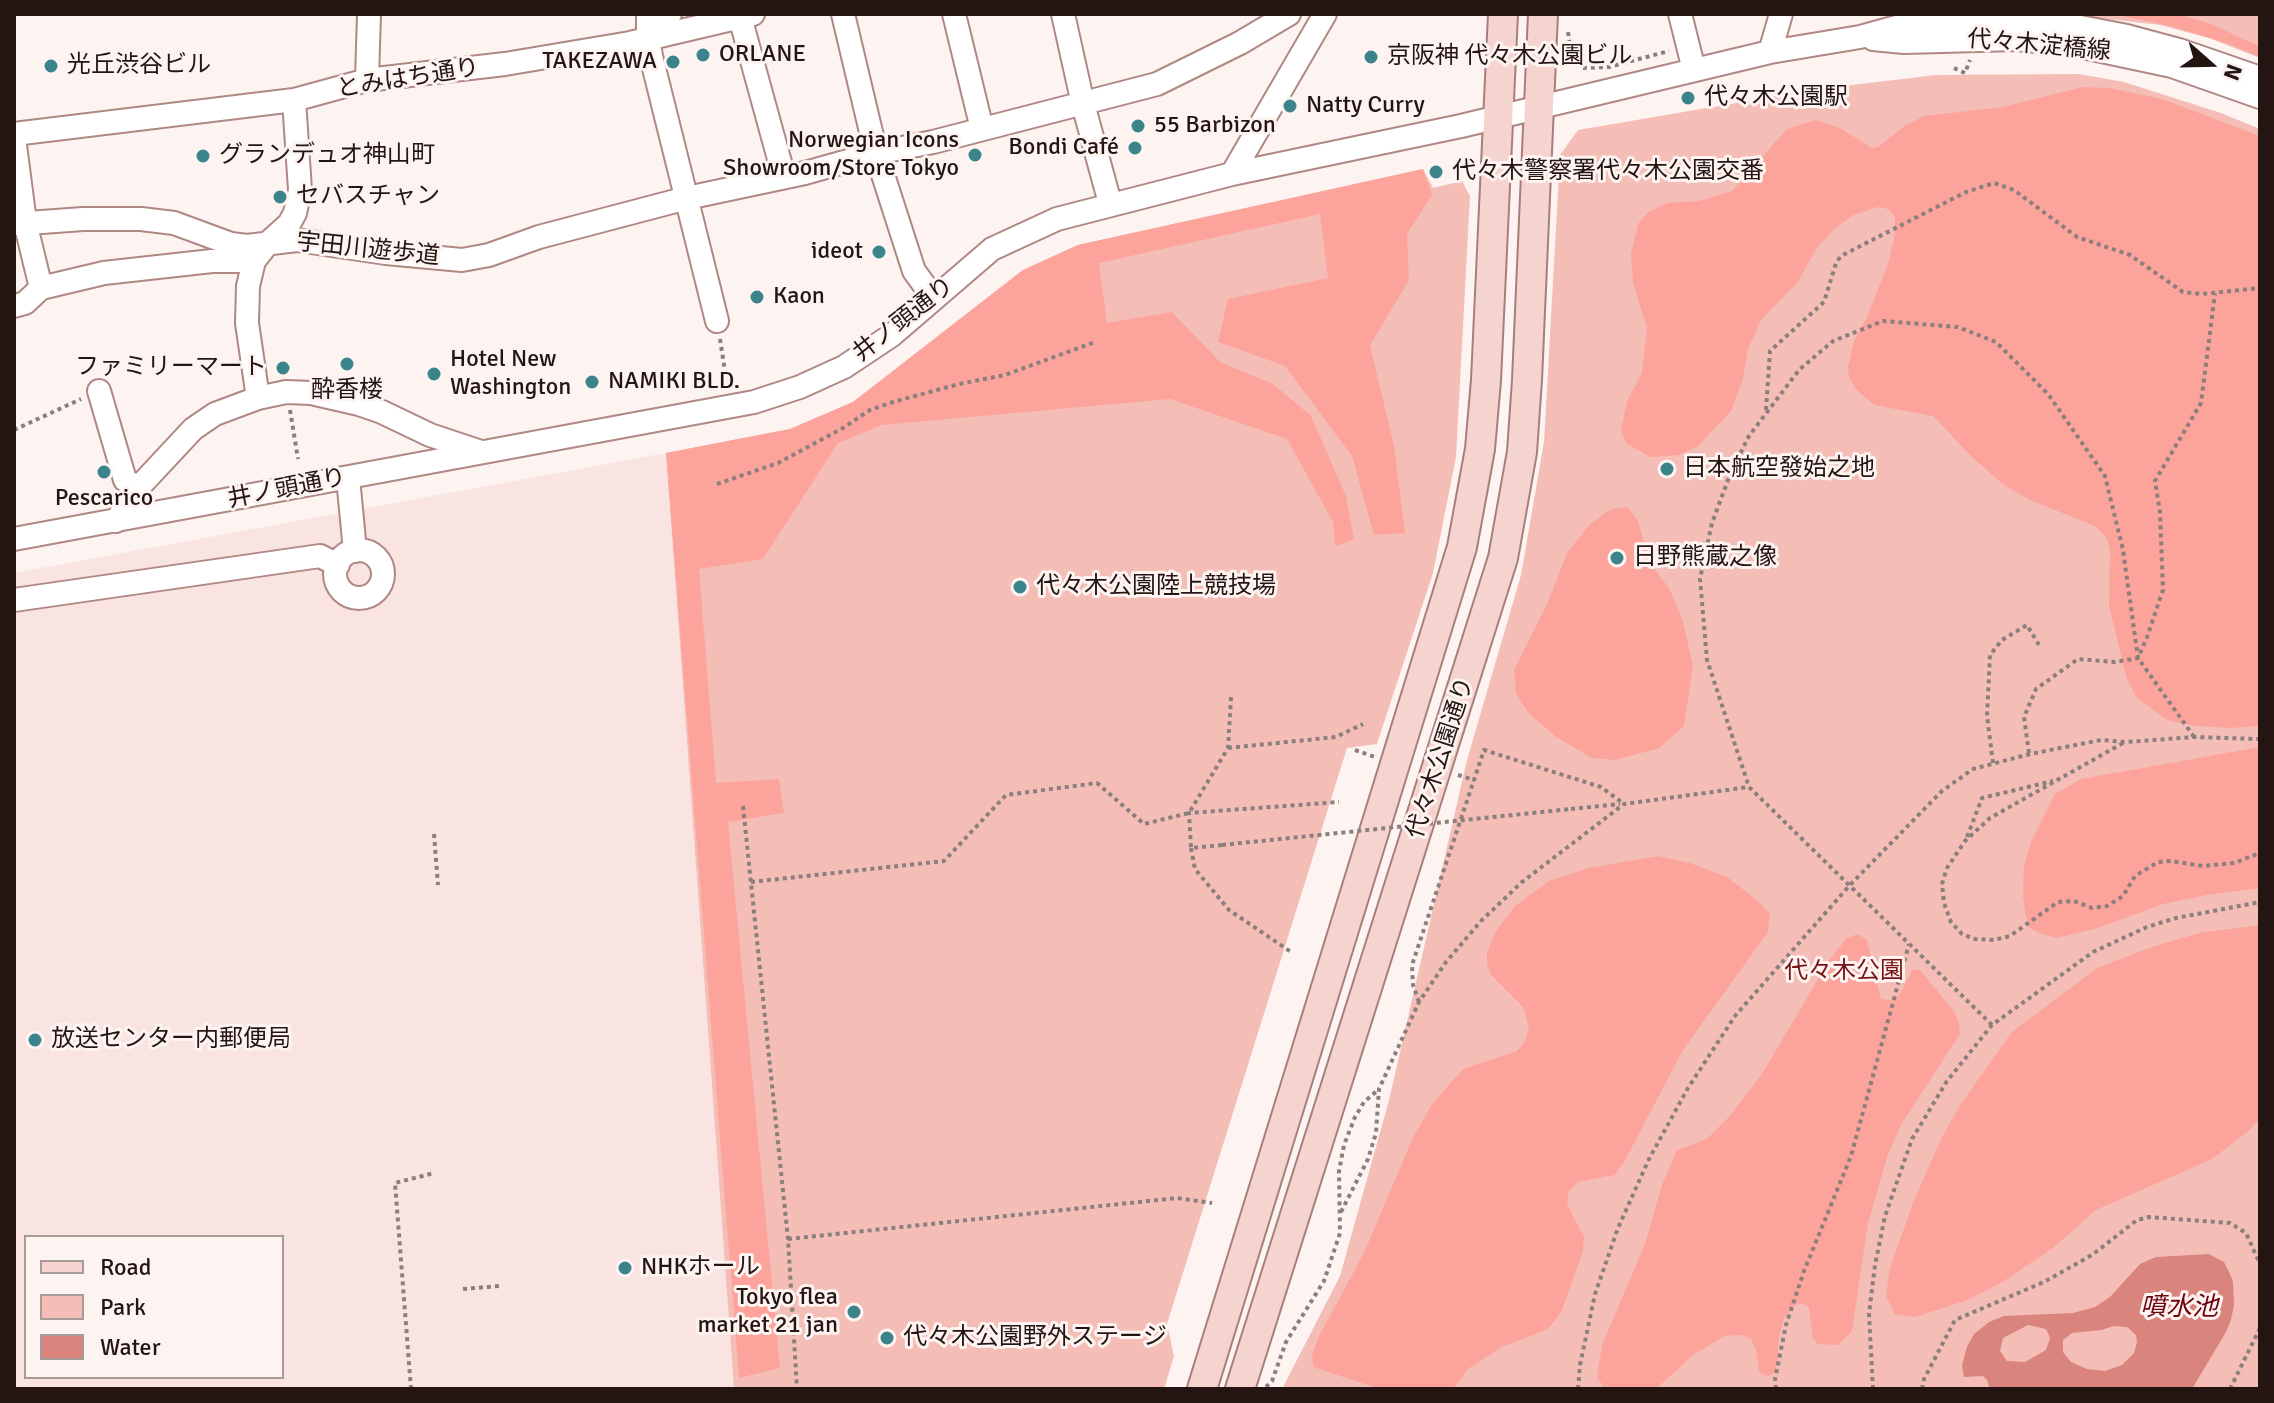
<!DOCTYPE html>
<meta charset="utf-8">
<style>
body{margin:0}
#map{position:relative;width:2274px;height:1403px;overflow:hidden;background:#fdf4f2;font-family:Signika,sans-serif}
canvas{display:block}
.frame{position:absolute;inset:0;border:16px solid #241513;pointer-events:none}
.legend{position:absolute;left:24px;top:1235px;width:260px;height:144px;box-sizing:border-box;background:#fdf4f2;border:2px solid #a69b99;margin:0;padding:10px 14px;list-style:none;font-size:24px;color:#241513}
.legend li{display:flex;align-items:center;gap:16px;height:40px}
.legend b{width:40px;border:2px solid #a69b99}
.north{position:absolute;left:2170px;top:24px;width:80px;height:80px;-webkit-text-stroke:6px #fdf4f2;paint-order:stroke;rotate:110deg;font-size:22px;font-weight:700;line-height:32px;text-align:center;color:#241513}
.north::after{content:'';display:block;margin:auto;width:28px;height:36px;background:#241513;clip-path:polygon(50% 0,100% 100%,50% 72%,0 100%)}
</style>
<div id="map">
<canvas width="2274" height="1403"></canvas>
<div class="frame"></div>
<ul class="legend">
<li><b style="height:10px;background:#f5d4d0"></b>Road</li>
<li><b style="height:22px;background:#f4beb7"></b>Park</li>
<li><b style="height:22px;background:#d9847c"></b>Water</li>
</ul>
<div class="north">N</div>
</div>
<script>
const c = document.querySelector('canvas').getContext('2d');
c.lineJoin = 'round';
function fillPath(path, color) {
  c.fillStyle = color;
  c.fill(path, 'evenodd');
}
function poly(rows) {
  const path = new Path2D();
  for (const r of rows) {
    if (r.length === 3) {
      path.moveTo(r[0] + r[2], r[1]);
      path.arc(r[0], r[1], r[2], 0, 2 * Math.PI);
      continue;
    }
    path.moveTo(r[0], r[1]);
    for (let i = 2; i < r.length; i += 2) path.lineTo(r[i], r[i + 1]);
  }
  return path;
}
function strokePath(path, color, width, dash) {
  c.strokeStyle = color;
  c.lineWidth = width;
  c.lineCap = dash ? 'butt' : 'round';
  c.setLineDash(dash || []);
  c.stroke(path);
}
function drawText(font, color, halo, rows, align = 'center') {
  c.font = font + ' Signika,"Noto Sans JP",sans-serif';
  c.lineWidth = 6;
  c.setLineDash([]);
  c.textBaseline = 'middle';
  c.strokeStyle = halo;
  c.fillStyle = color;
  for (const [text, x, y, turn = 0] of rows) {
    c.save();
    c.translate(x, y);
    c.rotate((+turn || 0) * Math.PI / 180);
    c.textAlign = isNaN(turn) ? turn : align;
    if (halo) c.strokeText(text, 0, 0);
    c.fillText(text, 0, 0);
    c.restore();
  }
}
fillPath(poly([
 [666,453,734,1389,14,1389,14,573],
 [26,1237,282,1237,282,1377,26,1377]
]), '#f9e4e1');
fillPath(poly([
 [2066,14,2260,14,2260,58,2209,38,2160,25],
 [2079,74,2124,82,2221,113,2260,129,2260,1389,1282,1389,1340,1276,1389,1100,1467,760,1521,575,1544,442,1560,155,1578,130,1818,89,1936,75],
 [1423,169,1433,188,1462,181,1470,196,1456,457,1433,573,1377,744,1347,748,1167,1324,1174,1356,1164,1389,734,1389,666,453,790,429,853,402,1023,270,1078,245]
]), '#f4beb7');
fillPath(poly([
 [2113,14,2177,14,2212,24,2260,47,2260,57,2229,44,2170,26],
 [2083,87,2109,88,2162,99,2260,136,2260,726,2230,728,2196,726,2167,720,2137,698,2127,679,2109,606,2110,549,2106,537,2095,526,2030,500,2004,485,1973,458,1933,416,1874,405,1856,389,1849,378,1848,367,1854,341,1867,317,1888,264,1895,235,1895,217,1888,209,1878,207,1853,215,1833,230,1816,249,1798,282,1761,320,1748,349,1743,379,1731,411,1697,447,1679,455,1650,457,1626,443,1621,431,1627,401,1642,373,1647,328,1633,283,1631,254,1638,224,1648,212,1667,203,1700,201,1732,191,1787,129,1815,120,1840,128,1872,148,1878,147,1905,126,1924,116,2003,107],
 [1423,169,1432,195,1407,234,1409,280,1370,345,1394,446,1405,533,1374,535,1352,456,1285,366,1218,342,1228,299,1328,278,1320,214,1099,263,1107,323,1172,312,1220,362,1273,384,1311,416,1346,496,1354,540,1335,546,1333,522,1287,439,1170,399,882,425,838,443,763,559,699,569,716,783,779,779,784,813,728,822,780,1368,739,1378,666,453,790,429,853,402,1023,270,1078,245],
 [1628,507,1638,521,1650,563,1669,588,1683,621,1693,666,1684,726,1659,748,1615,760,1592,758,1556,737,1528,712,1516,693,1514,670,1548,602,1567,553,1590,524,1611,509],
 [2260,747,2260,888,2207,895,2163,904,2095,929,2056,938,2039,933,2028,927,2023,897,2024,867,2031,842,2055,794,2081,779],
 [1658,856,1690,863,1727,877,1758,901,1770,914,1768,932,1683,1050,1623,1164,1614,1175,1578,1182,1569,1191,1567,1204,1584,1237,1583,1251,1562,1310,1555,1321,1546,1330,1502,1347,1468,1369,1453,1389,1380,1389,1313,1367,1312,1355,1319,1336,1364,1253,1412,1140,1432,1104,1463,1069,1517,1051,1524,1043,1529,1029,1524,1008,1491,975,1487,965,1487,953,1496,931,1515,906,1549,881,1589,868],
 [2260,925,2260,1118,2250,1130,2212,1159,2096,1210,2053,1248,2004,1281,1968,1300,1915,1317,1895,1314,1886,1296,1890,1268,1913,1203,1940,1141,1960,1105,2012,1032,2097,968,2152,947,2199,933],
 [1858,934,1867,940,1881,999,1892,1000,1900,994,1912,970,1920,970,1954,1011,1959,1023,1960,1034,1902,1123,1888,1154,1868,1223,1852,1331,1838,1345,1818,1344,1813,1339,1809,1307,1802,1303,1795,1305,1784,1318,1779,1336,1777,1365,1774,1373,1767,1376,1759,1372,1756,1350,1751,1339,1741,1335,1724,1336,1692,1356,1656,1389,1605,1389,1597,1377,1602,1345,1645,1244,1662,1185,1677,1150,1707,1139,1728,1118,1762,1074,1830,959,1847,938]
]), '#fca49b');
fillPath(poly([
 [2209,1254,2224,1262,2230,1274,2233,1282,2234,1305,2231,1320,2226,1332,2192,1389,1990,1389,1987,1380,1983,1376,1964,1377,1962,1365,1967,1347,1974,1334,1989,1322,2004,1316,2073,1313,2095,1307,2110,1297,2140,1264,2156,1257],
 [2028,1325,2046,1329,2050,1338,2046,1350,2025,1362,2007,1361,2000,1351,2003,1338],
 [2114,1326,2127,1327,2136,1335,2137,1342,2134,1353,2122,1365,2105,1371,2087,1369,2071,1362,2063,1352,2063,1340,2072,1333,2101,1330]
]), '#d9847c');
const minor = poly([
 [648,14,648,39,651,56,717,321],
 [843,14,876,153,914,271,933,297],
 [954,14,982,129],
 [1063,14,1083,104,1110,203],
 [1680,14,1694,70],
 [740,17,784,177],
 [648,39,670,14],
 [1873,39,1904,42,2017,39,2073,45,2172,66,2260,97],
 [1770,52,1781,14],
 [367,80,369,14],
 [14,134,294,100,367,80,505,64,630,43,753,14],
 [14,138,25,222,41,288],
 [1232,174,1325,14],
 [14,224,83,219,141,219,174,223,231,244,247,246,297,240,386,253,462,260,489,255,539,237,687,198,805,173,876,153,933,142,1157,84,1240,43,1289,14],
 [14,306,25,303,41,288,104,273,212,261,254,261],
 [99,391,125,480,138,488],
 [258,398,247,323,248,286,254,261,269,242,289,224,295,213,300,190,294,100],
 [348,478,355,551],
 [116,521,138,488,193,429,215,414,258,398,286,392,311,393,359,404,382,412,430,435,481,452],
 [14,539,754,402,800,387,844,367,892,335,992,249,1057,219,1232,174,1461,126,1770,52,1860,37,1907,24,1937,21,2020,22,2075,26,2127,36,2179,50,2260,78],
 [359,574,24],
 [14,600,320,556,338,565]
]);
const major = poly([
 [1202,1389,1462,547,1480,449,1486,380,1503,14],
 [1240,1389,1503,558,1522,452,1527,380,1543,14]
]);
strokePath(minor, '#b08883', 26);
strokePath(major, '#a77e7a', 32);
strokePath(poly([
 [1568,32,1570,45,1582,68,1609,67,1669,51],
 [1954,68,1965,73,1970,60],
 [720,339,726,378],
 [290,410,298,459],
 [1766,410,1770,351,1824,302,1836,263,1841,256,1966,192,1994,183,2014,190,2077,237,2130,255,2183,292,2202,294,2260,288],
 [14,430,81,399],
 [717,484,778,463,843,428,870,410,893,402,959,384,1005,375,1095,342],
 [2123,743,1990,818,1965,841,1947,868,1942,884,1944,903,1951,922,1962,934,1975,939,1994,940,2010,936,2058,902,2074,901,2092,908,2107,906,2123,896,2135,876,2158,862,2171,861,2203,866,2234,863,2260,853],
 [1228,748,1336,737,1363,724],
 [1355,750,1375,757],
 [2029,753,2024,717,2036,689,2078,659,2115,662,2138,658,2147,637,2163,590,2160,512,2155,481,2201,403,2215,293],
 [1993,763,1987,716,1990,655,2002,640,2027,625,2039,645],
 [1458,775,1474,780],
 [743,806,788,1239,797,1389],
 [1571,809,1620,804],
 [434,834,438,885],
 [1967,837,1982,798,2053,781],
 [1222,845,1191,848,1189,813,1339,802],
 [1191,848,1195,869,1229,910,1291,952],
 [751,882,944,861,1006,795,1097,783,1144,824,1189,813,1228,748,1231,697],
 [1419,1002,1413,985,1412,965,1484,750,1601,787,1624,804],
 [1992,1025,1749,787,1707,660,1700,579,1712,523,1731,472,1749,436,1799,370,1833,341,1883,321,1958,327,1996,342,2048,394,2105,476,2123,550,2138,658,2194,737],
 [1341,1212,1368,1159,1376,1133,1379,1089,1419,1002,1446,962,1481,921,1522,882,1624,804,1749,787],
 [788,1239,1177,1198,1212,1203],
 [463,1289,499,1286],
 [1266,1387,1272,1381,1286,1342,1324,1281,1340,1233,1339,1171,1344,1145,1355,1117,1364,1102,1378,1090],
 [411,1389,395,1183,434,1173],
 [1578,1389,1580,1365,1595,1294,1618,1228,1649,1159,1688,1088,1735,1016,1849,886,1942,791,1973,769,2030,754,2101,740,2126,742,2194,737,2260,739],
 [1776,1389,1775,1379,1786,1325,1804,1271,1851,1156,1909,944],
 [1873,1389,1869,1314,1875,1265,1885,1216,1912,1139,1947,1081,1992,1025,2093,952,2147,927,2176,918,2260,902],
 [1922,1389,1924,1379,1955,1320,2044,1282,2092,1255,2137,1220,2149,1217,2230,1223,2246,1233,2260,1264],
 [2230,1389,2260,1328]
]), '#8b7f7d', 4, [4, 4]);
strokePath(minor, '#fff', 22);
strokePath(major, '#f5d4d0', 28);
strokePath(poly([
 [1222,845,1571,809]
]), '#8b7f7d', 4, [4, 4]);
for (const [x, y, r, color] of [
 [703,55,8,"#3c848b"],
 [1371,57,8,"#3c848b"],
 [673,62,8,"#3c848b"],
 [51,66,8,"#3c848b"],
 [1688,98,8,"#3c848b"],
 [1290,106,8,"#3c848b"],
 [1138,126,8,"#3c848b"],
 [1135,148,8,"#3c848b"],
 [975,155,8,"#3c848b"],
 [203,156,8,"#3c848b"],
 [1436,172,8,"#3c848b"],
 [280,197,8,"#3c848b"],
 [879,252,8,"#3c848b"],
 [757,297,8,"#3c848b"],
 [347,364,8,"#3c848b"],
 [283,368,8,"#3c848b"],
 [434,374,8,"#3c848b"],
 [592,382,8,"#3c848b"],
 [1667,469,8,"#3c848b"],
 [104,472,8,"#3c848b"],
 [1617,558,8,"#3c848b"],
 [1020,587,8,"#3c848b"],
 [35,1040,8,"#3c848b"],
 [625,1268,8,"#3c848b"],
 [854,1312,8,"#3c848b"],
 [887,1338,8,"#3c848b"]
]) {
  const dot = new Path2D();
  dot.arc(x, y, r, 0, 2 * Math.PI);
  c.fillStyle = color;
  c.fill(dot);
  strokePath(dot, '#fdf4f2', 3);
}
drawText('24px', '#241513', '#fdf4f2', [
 ["代々木淀橋線",2039,46,5],
 ["とみはち通り",408,79,-9],
 ["宇田川遊歩道",368,250,6],
 ["井ノ頭通り",904,320,-38],
 ["井ノ頭通り",287,489,-11],
 ["代々木公園通り",1441,758,-72]
]);
drawText('24px', '#241513', '#fdf4f2', [
 ["ORLANE",719,55],
 ["京阪神 代々木公園ビル",1387,57],
 ["TAKEZAWA",657,62,"right"],
 ["光丘渋谷ビル",67,66],
 ["代々木公園駅",1704,98],
 ["Natty Curry",1306,106],
 ["55 Barbizon",1154,126],
 ["Norwegian Icons",959,141,"right"],
 ["Showroom/Store Tokyo",959,169,"right"],
 ["Bondi Café",1119,148,"right"],
 ["グランデュオ神山町",219,156],
 ["代々木警察署代々木公園交番",1452,172],
 ["セバスチャン",296,197],
 ["ideot",863,252,"right"],
 ["Kaon",773,297],
 ["Hotel New",450,360],
 ["Washington",450,388],
 ["ファミリーマート",267,368,"right"],
 ["NAMIKI BLD.",608,382],
 ["酔香楼",347,391,"center"],
 ["日本航空發始之地",1683,469],
 ["Pescarico",104,499,"center"],
 ["日野熊蔵之像",1633,558],
 ["代々木公園陸上競技場",1036,587],
 ["放送センター内郵便局",51,1040],
 ["NHKホール",641,1268],
 ["Tokyo flea",838,1298,"right"],
 ["market 21 jan",838,1326,"right"],
 ["代々木公園野外ステージ",903,1338]
], 'left');
drawText('24px', '#791315', '#fdf4f2', [
 ["代々木公園",1844,972]
]);
drawText('italic 26px', '#6f030b', '#fdf4f2', [
 ["噴水池",2179,1308]
]);
</script>
